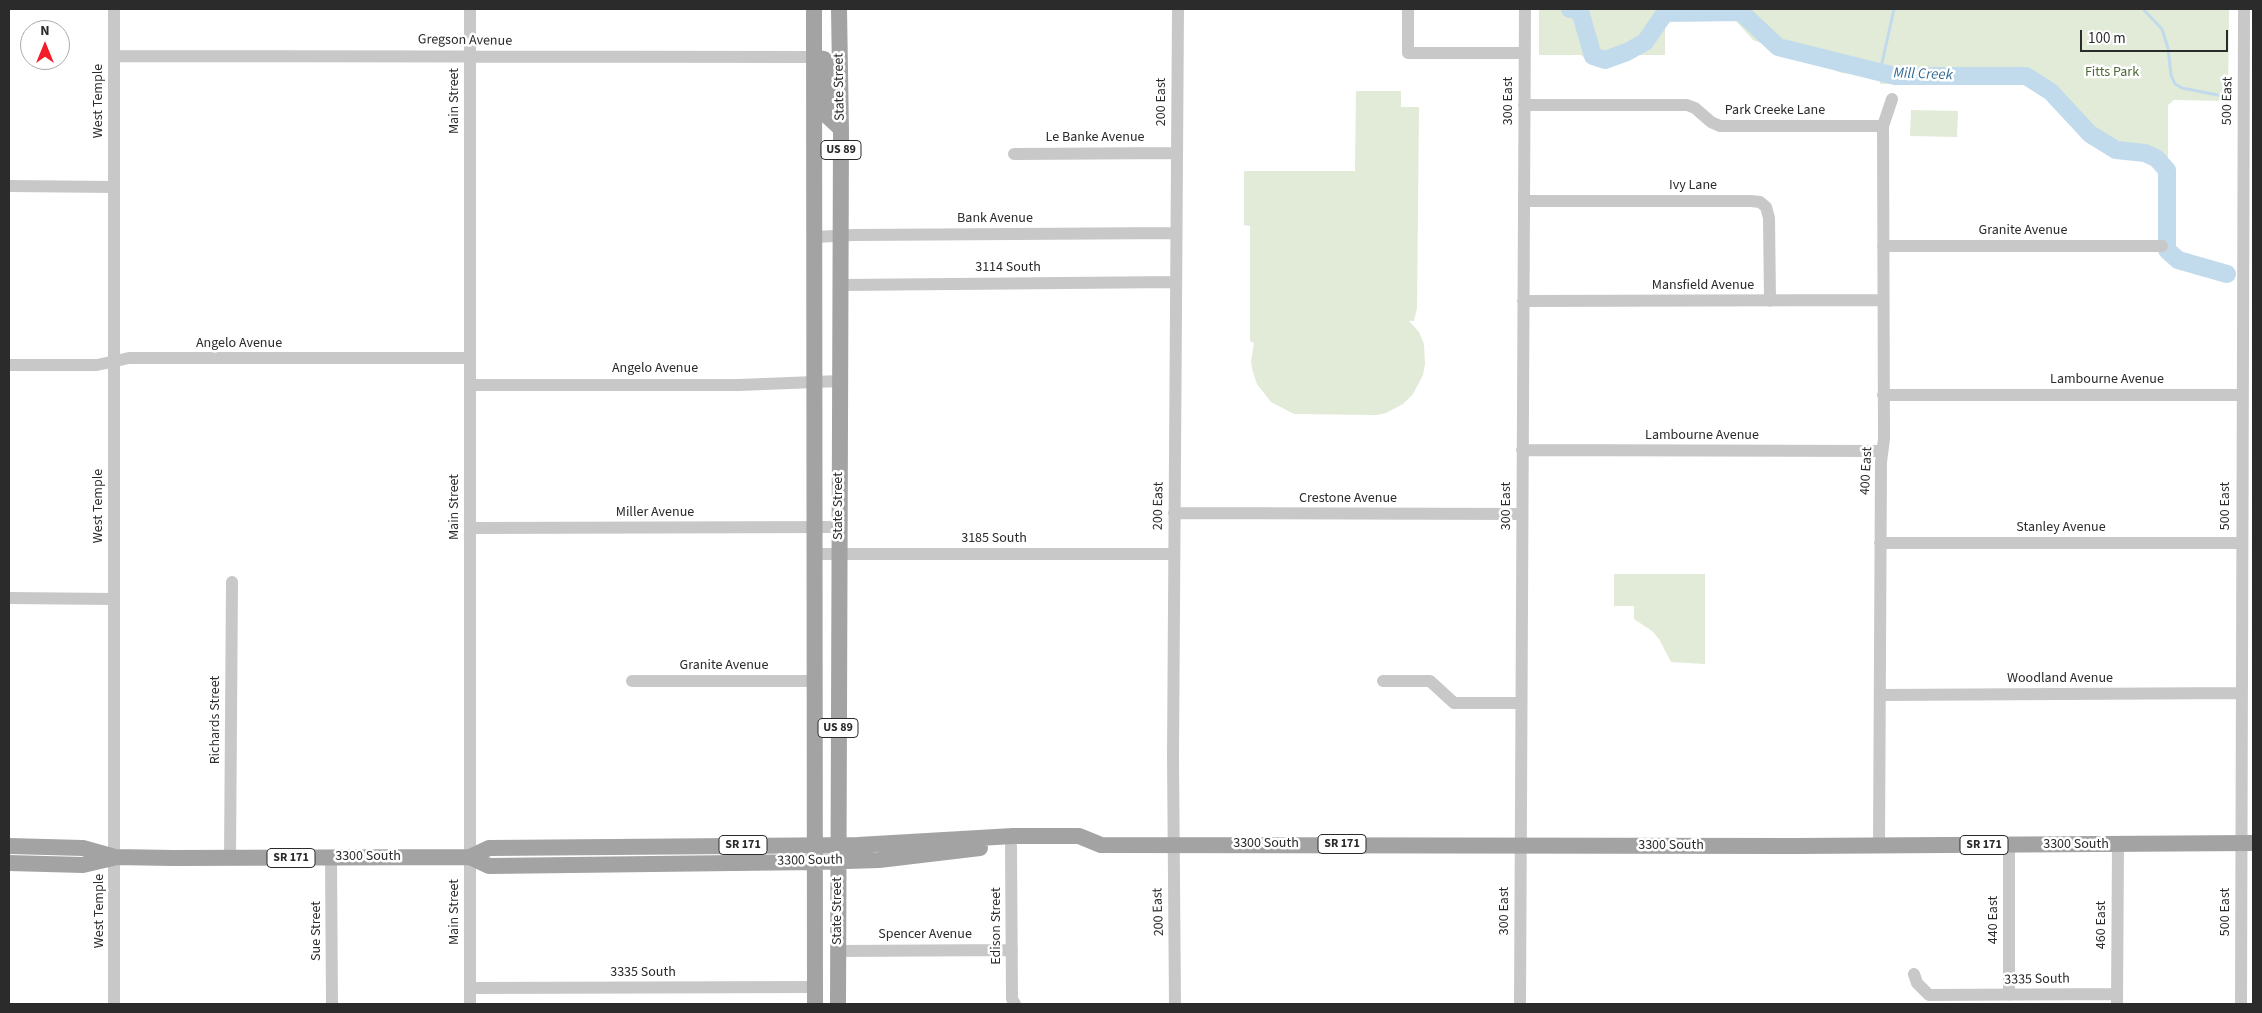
<!DOCTYPE html>
<style>
body{margin:0}
#map{position:relative;width:2262px;height:1013px;overflow:hidden;background:#fff;font-family:"Source Sans 3",sans-serif}
canvas{display:block}
.frame{position:absolute;inset:0;border:10px solid #2b2b2b;pointer-events:none}
.north{position:absolute;left:20px;top:20px;width:50px;height:50px;box-sizing:border-box;background:#fff;border:1px solid #aaa;border-radius:50%;rotate:0deg;font-size:14px;font-weight:700;line-height:20px;text-align:center;color:#2b2b2b}
.north::after{content:'';display:block;margin:auto;width:18px;height:22px;background:#f41c28;clip-path:polygon(50% 0,100% 100%,50% 72%,0 100%)}
.scale{position:absolute;left:2080px;top:30px;width:148px;height:22px;box-sizing:border-box;border:2px solid #2b2b2b;border-top:0;padding-left:6px;font-size:15px;line-height:18px;white-space:nowrap;color:#2b2b2b;-webkit-text-stroke:4px #fff;paint-order:stroke}
</style>
<div id="map">
<canvas width="2262" height="1013"></canvas>
<div class="frame"></div>
<div class="north">N</div>
<div class="scale">100 m</div>
</div>
<script>
const c = document.querySelector('canvas').getContext('2d');
c.lineJoin = 'round';
function fillPath(path, color) {
  c.fillStyle = color;
  c.fill(path, 'evenodd');
}
function poly(rows) {
  const path = new Path2D();
  for (const r of rows) {
    path.moveTo(r[0], r[1]);
    for (let i = 2; i < r.length; i += 2) path.lineTo(r[i], r[i + 1]);
  }
  return path;
}
function strokePath(path, color, width, dash) {
  c.strokeStyle = color;
  c.lineWidth = width;
  c.lineCap = dash ? 'butt' : 'round';
  c.setLineDash(dash || []);
  c.stroke(path);
}
function drawText(font, color, halo, rows, align = 'center') {
  c.font = font + ' "Source Sans 3",sans-serif';
  c.lineWidth = 5;
  c.setLineDash([]);
  c.textBaseline = 'middle';
  c.strokeStyle = halo;
  c.fillStyle = color;
  for (const [text, x, y, turn = 0] of rows) {
    c.save();
    c.translate(x, y);
    c.rotate((+turn || 0) * Math.PI / 180);
    c.textAlign = isNaN(turn) ? turn : align;
    if (halo) c.strokeText(text, 0, 0);
    c.fillText(text, 0, 0);
    c.restore();
  }
}
fillPath(poly([
 [1539,9,2229,9,2228,101,2174,100,2168,105,2168,167,2161,162,2143,157,2114,153,2087,137,2031,85,2020,83,1880,84,1880,75,1842,73,1796,56,1782,56,1782,51,1753,40,1734,19,1673,19,1665,27,1665,55,1632,55,1601,66,1589,62,1581,55,1539,55],
 [1356,91,1401,91,1401,107,1419,107,1417,308,1414,321,1409,321,1419,332,1424,344,1425,364,1423,375,1413,394,1403,404,1386,413,1377,415,1294,414,1271,402,1257,384,1252,369,1251,361,1254,343,1250,341,1250,226,1244,225,1244,171,1355,171],
 [1911,110,1958,111,1957,137,1910,136],
 [1614,574,1705,574,1705,664,1671,662,1659,639,1652,631,1634,619,1634,606,1614,606]
]), '#e1ebd7');
strokePath(poly([
 [2143,9,2162,29,2168,48,2171,75,2175,84,2182,88,2228,97],
 [1880,72,1894,9]
]), '#c1dbed', 3);
strokePath(poly([
 [1570,9,1580,11,1593,56,1605,60,1627,52,1645,42,1665,13,1741,12,1778,47,1895,76,2026,76,2051,92,2090,134,2116,150,2145,153,2156,158,2167,170,2167,250,2178,260,2227,274]
]), '#c1dbed', 18);
strokePath(poly([
 [470,9,470,1004],
 [1408,11,1408,53,1524,53],
 [115,56,814,57],
 [1524,105,1687,105,1695,108,1711,122,1720,126,1883,126],
 [1014,154,1177,153],
 [9,186,114,187],
 [1524,201,1751,201,1760,202,1766,207,1769,218,1770,301],
 [815,237,853,235,1175,233],
 [1883,246,2162,246],
 [841,285,1175,282],
 [1523,301,1883,300],
 [9,365,97,365,129,358,470,358],
 [470,385,739,385,840,381],
 [1883,395,2241,395],
 [1522,450,1882,451],
 [1174,513,1522,514],
 [470,528,840,527],
 [1880,543,2241,543],
 [814,554,1174,554],
 [9,598,113,599],
 [632,681,815,681],
 [1383,681,1430,681,1454,703,1521,703],
 [1880,695,2241,693],
 [1879,845,1881,462,1884,439,1883,126,1892,99],
 [2009,845,2009,995],
 [1011,846,1012,999,1015,1004],
 [230,858,232,582],
 [331,858,332,1004],
 [838,951,1012,950],
 [1914,974,1917,983,1929,995,2117,994],
 [470,988,815,987],
 [114,1004,114,9],
 [1175,1004,1173,756,1178,9],
 [1520,1004,1525,9],
 [2117,1004,2118,845],
 [2241,1004,2244,9]
]), '#c8c8c8', 12);
strokePath(poly([
 [814,9,815,1004],
 [814,57,824,59,827,65,827,116,841,129],
 [9,846,83,848,115,857,173,858,470,857,489,848,858,845,1013,836,1079,836,1101,845,1795,846,2253,843],
 [470,857,489,866,816,862,879,860,980,848],
 [9,863,83,865,113,858],
 [838,1004,841,133,839,9]
]), '#a3a3a3', 16);
for (const [x, y, w] of [
 [841,150,40],
 [838,728,40],
 [1342,844,48],
 [743,845,48],
 [1984,845,48],
 [291,858,48]
]) {
  const box = new Path2D();
  box.roundRect(x - w / 2, y - 9.5, w, 19, 4);
  c.fillStyle = '#fff';
  c.fill(box);
  strokePath(box, '#2b2b2b', 1);
}
drawText('bold 12px', '#2b2b2b', null, [
 ["US 89",841,150],
 ["US 89",838,728],
 ["SR 171",1342,844],
 ["SR 171",743,845],
 ["SR 171",1984,845],
 ["SR 171",291,858]
]);
drawText('14px', '#2b2b2b', '#fff', [
 ["Gregson Avenue",465,41,1],
 ["State Street",840,87,-91],
 ["West Temple",99,101,-90],
 ["Main Street",455,101,-90],
 ["300 East",1509,101,-90],
 ["500 East",2228,101,-89],
 ["200 East",1162,102,-90],
 ["Park Creeke Lane",1775,111],
 ["Le Banke Avenue",1095,138],
 ["Ivy Lane",1693,186],
 ["Bank Avenue",995,219],
 ["Granite Avenue",2023,231],
 ["3114 South",1008,268],
 ["Mansfield Avenue",1703,286],
 ["Angelo Avenue",239,344],
 ["Angelo Avenue",655,369],
 ["Lambourne Avenue",2107,380],
 ["Lambourne Avenue",1702,436],
 ["400 East",1867,471,-87],
 ["Crestone Avenue",1348,499],
 ["West Temple",99,506,-90],
 ["State Street",839,506,-90],
 ["200 East",1159,506,-89],
 ["300 East",1507,506,-90],
 ["500 East",2226,506,-90],
 ["Main Street",455,507,-90],
 ["Miller Avenue",655,513],
 ["Stanley Avenue",2061,528],
 ["3185 South",994,539],
 ["Granite Avenue",724,666],
 ["Woodland Avenue",2060,679],
 ["Richards Street",216,720,-90],
 ["3300 South",1266,844],
 ["3300 South",2076,845],
 ["3300 South",1671,846],
 ["3300 South",368,857],
 ["3300 South",810,861,-1],
 ["West Temple",100,911,-90],
 ["State Street",838,911,-90],
 ["300 East",1505,911,-90],
 ["Main Street",455,912,-90],
 ["200 East",1159,912,-92],
 ["500 East",2226,912,-90],
 ["440 East",1994,920,-90],
 ["460 East",2102,925,-90],
 ["Edison Street",997,926,-90],
 ["Sue Street",317,931,-90],
 ["Spencer Avenue",925,935],
 ["3335 South",643,973],
 ["3335 South",2037,980,-1]
]);
drawText('14px', '#4d6a36', '#fff', [
 ["Fitts Park",2112,73]
]);
drawText('italic 15px', '#346c93', '#fff', [
 ["Mill Creek",1923,75,2]
]);
</script>
